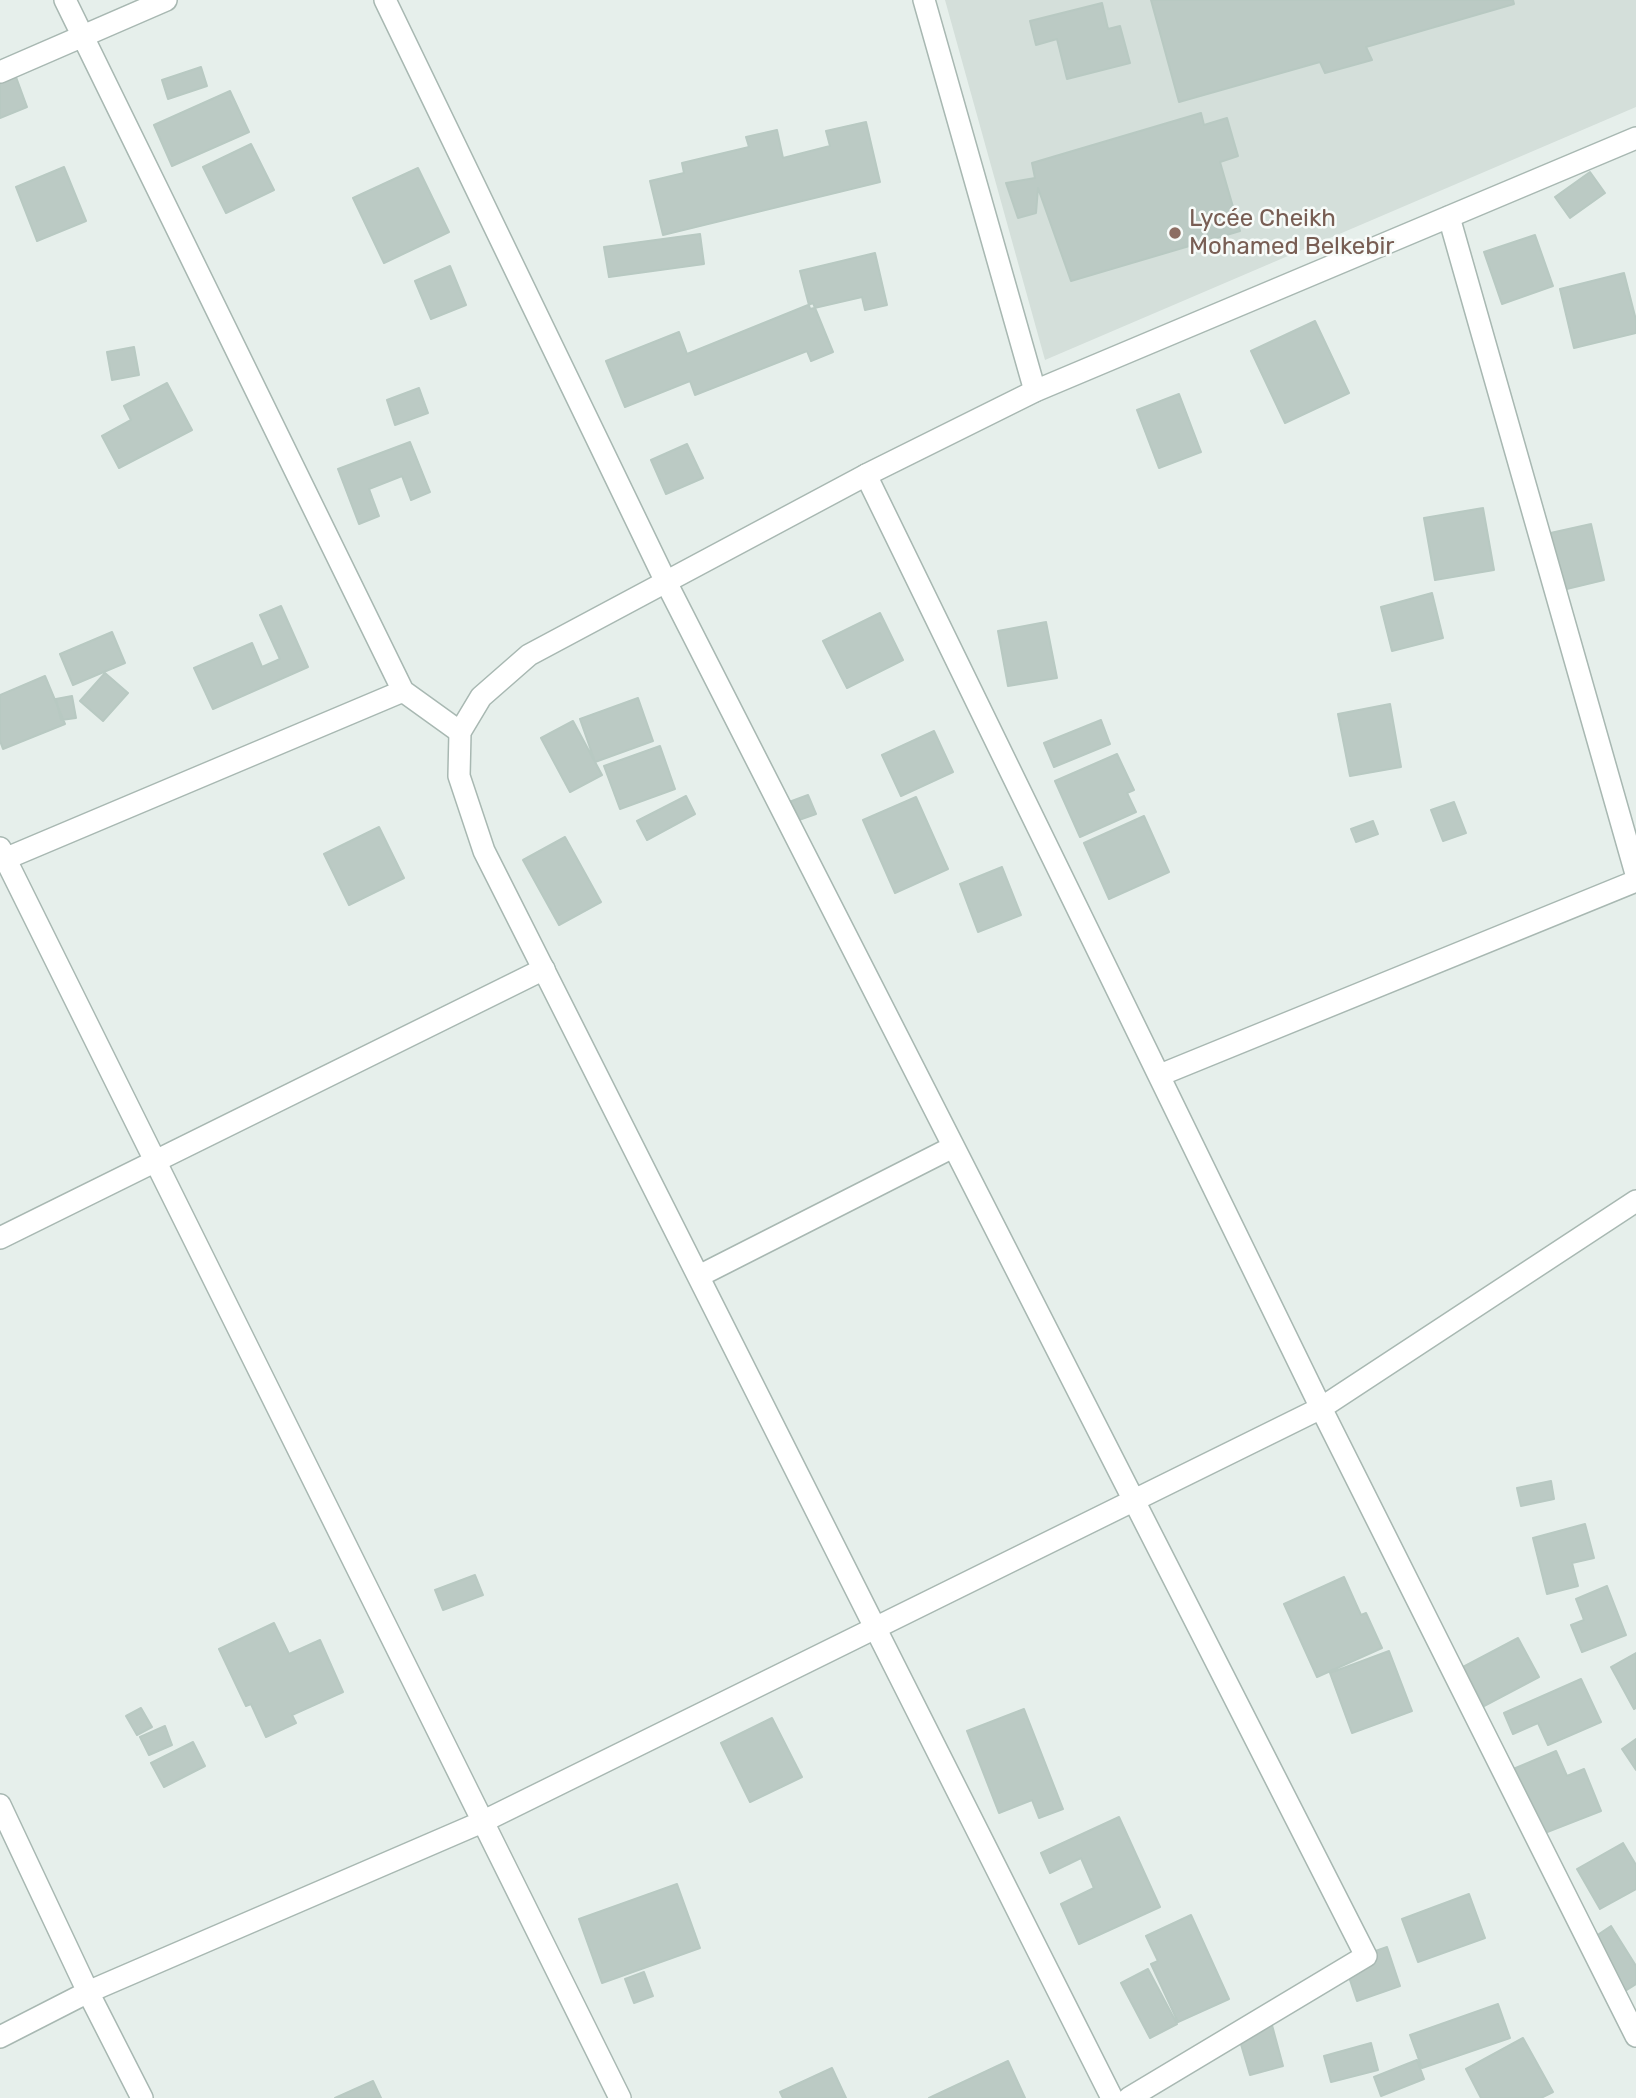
<!DOCTYPE html>
<meta charset="utf-8">
<style>
body{margin:0}
canvas{display:block;background:#e6efeb}
</style>
<canvas width="1636" height="2098"></canvas>
<script>
const c = document.querySelector('canvas').getContext('2d');
c.lineJoin = 'round';
function fillPath(path, color) {
  c.fillStyle = color;
  c.fill(path, 'evenodd');
}
function poly(rows) {
  const path = new Path2D();
  for (const r of rows) {
    path.moveTo(r[0], r[1]);
    for (let i = 2; i < r.length; i += 2) path.lineTo(r[i], r[i + 1]);
  }
  return path;
}
function strokePath(path, color, width, dash) {
  c.strokeStyle = color;
  c.lineWidth = width;
  c.lineCap = dash ? 'butt' : 'round';
  c.setLineDash(dash || []);
  c.stroke(path);
}
function drawText(font, color, halo, rows, align = 'center') {
  c.font = font + ' Rubik,sans-serif';
  c.lineWidth = 5;
  c.setLineDash([]);
  c.textBaseline = 'middle';
  c.strokeStyle = halo;
  c.fillStyle = color;
  for (const [text, x, y, turn = 0] of rows) {
    c.save();
    c.translate(x, y);
    c.rotate((+turn || 0) * Math.PI / 180);
    c.textAlign = isNaN(turn) ? turn : align;
    if (halo) c.strokeText(text, 0, 0);
    c.fillText(text, 0, 0);
    c.restore();
  }
}
fillPath(poly([
 [945,0,1636,0,1636,107,1045,360]
]), '#d4dfda');
const building = poly([
 [1151,0,1513,0,1514,4,1366,47,1372,60,1325,73,1320,62,1179,102,1151,0],
 [1102,3,1108,29,1120,26,1130,63,1067,79,1057,39,1036,45,1030,21,1102,3],
 [201,67,207,86,168,99,162,80,201,67],
 [16,77,27,107,0,118,0,83,16,77],
 [230,91,249,132,172,166,154,125,230,91],
 [1201,113,1204,125,1227,118,1238,156,1220,162,1240,231,1071,281,1038,188,1036,213,1018,218,1006,183,1035,178,1032,163,1201,113],
 [866,122,880,182,663,235,650,181,684,173,682,163,749,147,746,137,777,130,783,158,830,146,826,131,866,122],
 [251,144,274,190,226,213,203,167,251,144],
 [64,167,86,221,37,241,16,187,64,167],
 [418,168,449,232,384,263,353,198,418,168],
 [1590,172,1605,193,1570,218,1555,197,1590,172],
 [700,234,704,264,609,277,604,247,700,234],
 [1535,235,1553,286,1502,304,1484,252,1535,235],
 [875,253,887,305,865,310,862,297,810,309,800,271,875,253],
 [450,266,466,305,431,319,415,281,450,266],
 [1624,273,1636,320,1636,333,1574,348,1560,289,1624,273],
 [813,303,833,352,811,361,807,351,695,395,690,381,625,407,606,361,679,332,687,354,813,303],
 [1315,321,1349,393,1285,423,1251,351,1315,321],
 [134,347,139,375,112,380,107,352,134,347],
 [167,383,192,430,119,468,102,436,131,420,124,406,167,383],
 [419,388,428,413,395,425,387,400,419,388],
 [1179,394,1201,452,1159,468,1137,410,1179,394],
 [410,442,430,492,411,500,402,476,369,489,379,516,359,524,338,469,410,442],
 [687,444,703,478,666,494,651,460,687,444],
 [1483,508,1494,570,1435,580,1424,518,1483,508],
 [1591,524,1604,580,1550,593,1537,536,1591,524],
 [1432,593,1443,638,1392,651,1381,607,1432,593],
 [281,606,308,667,213,709,194,668,252,643,262,667,280,659,260,615,281,606],
 [880,613,903,660,847,688,823,641,880,613],
 [1046,622,1057,678,1008,686,998,631,1046,622],
 [112,632,125,663,73,685,60,654,112,632],
 [105,673,128,693,103,721,80,701,105,673],
 [45,676,65,724,3,749,0,741,0,695,45,676],
 [72,696,76,718,61,720,56,699,72,696],
 [638,698,653,741,595,762,580,719,638,698],
 [1390,704,1401,767,1350,776,1338,714,1390,704],
 [1101,720,1110,744,1054,767,1044,743,1101,720],
 [573,721,602,775,570,792,541,738,573,721],
 [934,731,953,772,901,796,882,755,934,731],
 [660,746,675,789,620,809,604,766,660,746],
 [1117,754,1134,790,1127,793,1136,812,1080,837,1055,781,1117,754],
 [808,795,816,814,796,821,789,802,808,795],
 [686,796,695,814,647,840,637,821,686,796],
 [916,797,948,869,895,893,863,820,916,797],
 [1454,802,1466,833,1443,841,1431,810,1454,802],
 [1144,816,1169,872,1109,899,1084,843,1144,816],
 [1373,821,1378,834,1356,842,1351,829,1373,821],
 [379,827,404,878,349,905,324,854,379,827],
 [565,837,601,902,559,925,523,860,565,837],
 [1002,867,1021,915,978,932,960,884,1002,867],
 [1551,1481,1554,1499,1521,1506,1517,1488,1551,1481],
 [1585,1524,1594,1558,1572,1563,1578,1586,1547,1594,1533,1538,1585,1524],
 [475,1575,483,1595,443,1610,435,1590,475,1575],
 [1344,1577,1361,1615,1366,1613,1382,1648,1317,1677,1284,1604,1344,1577],
 [1607,1586,1626,1635,1582,1652,1571,1625,1584,1620,1576,1599,1607,1586],
 [274,1623,289,1654,320,1640,343,1692,292,1715,296,1723,266,1737,251,1704,246,1706,219,1649,274,1623],
 [1518,1638,1539,1677,1484,1706,1463,1667,1518,1638],
 [1389,1651,1412,1711,1352,1733,1330,1673,1389,1651],
 [1636,1653,1636,1708,1634,1709,1611,1667,1636,1653],
 [1581,1679,1601,1722,1548,1745,1538,1723,1513,1734,1504,1713,1581,1679],
 [141,1708,152,1727,137,1735,126,1716,141,1708],
 [1024,1709,1063,1809,1039,1818,1032,1800,999,1813,967,1731,1024,1709],
 [772,1718,802,1777,750,1802,721,1743,772,1718],
 [165,1726,172,1745,149,1755,140,1737,165,1726],
 [1636,1739,1636,1770,1622,1749,1636,1739],
 [193,1742,205,1766,164,1787,151,1763,193,1742],
 [1556,1751,1567,1776,1584,1769,1601,1811,1537,1836,1511,1770,1556,1751],
 [1119,1817,1160,1907,1079,1944,1061,1904,1094,1888,1081,1858,1050,1873,1041,1853,1119,1817],
 [1623,1843,1636,1865,1636,1889,1600,1909,1577,1869,1623,1843],
 [677,1884,700,1948,602,1983,579,1919,677,1884],
 [1469,1894,1485,1938,1418,1962,1402,1919,1469,1894],
 [1191,1915,1229,1999,1178,2022,1151,1964,1158,1961,1146,1936,1191,1915],
 [1611,1926,1636,1966,1636,1984,1622,1993,1590,1940,1611,1926],
 [1387,1947,1400,1986,1357,2001,1344,1962,1387,1947],
 [1148,1969,1177,2024,1150,2038,1121,1983,1148,1969],
 [644,1972,653,1996,634,2003,625,1979,644,1972],
 [1498,2004,1510,2038,1422,2068,1410,2035,1498,2004],
 [1269,2014,1283,2066,1250,2075,1235,2024,1269,2014],
 [1523,2038,1553,2092,1541,2098,1481,2098,1466,2069,1523,2038],
 [1371,2043,1378,2070,1331,2082,1324,2056,1371,2043],
 [1417,2060,1424,2079,1381,2096,1374,2077,1417,2060],
 [1008,2061,1025,2098,929,2098,1008,2061],
 [832,2068,846,2098,783,2098,780,2092,832,2068],
 [373,2081,381,2098,335,2098,373,2081]
]);
fillPath(building, '#bbcac4');
strokePath(building, '#b8c9c2', 2);
const minor = poly([
 [65,0,403,691,460,732],
 [385,0,666,582,1366,1956,1129,2098],
 [924,0,1035,391],
 [0,72,166,0],
 [1449,217,1636,874],
 [866,475,1321,1408,1636,2036],
 [0,848,620,2098],
 [0,861,403,691],
 [1160,1075,1636,881],
 [0,1238,544,969],
 [699,1276,953,1147],
 [0,1805,88,1992,142,2098],
 [0,2037,88,1992,482,1822,1321,1408,1636,1201]
]);
const tertiary = poly([
 [1112,2098,484,851,459,776,460,732,481,697,529,655,866,475,1035,391,1636,138]
]);
strokePath(minor, '#a8b8b2', 24);
strokePath(tertiary, '#a8b8b2', 24);
strokePath(minor, '#fff', 21);
strokePath(tertiary, '#fff', 21);
for (const [x, y, r, color] of [
 [1175,233,7,"#8d6e63"]
]) {
  const dot = new Path2D();
  dot.arc(x, y, r, 0, 2 * Math.PI);
  c.fillStyle = color;
  c.fill(dot);
  strokePath(dot, '#f7fbf9', 2.5);
}
drawText('24px', '#785e54', '#f7fbf9', [
 ["Lycée Cheikh",1189,219],
 ["Mohamed Belkebir",1189,247]
], 'left');
</script>
